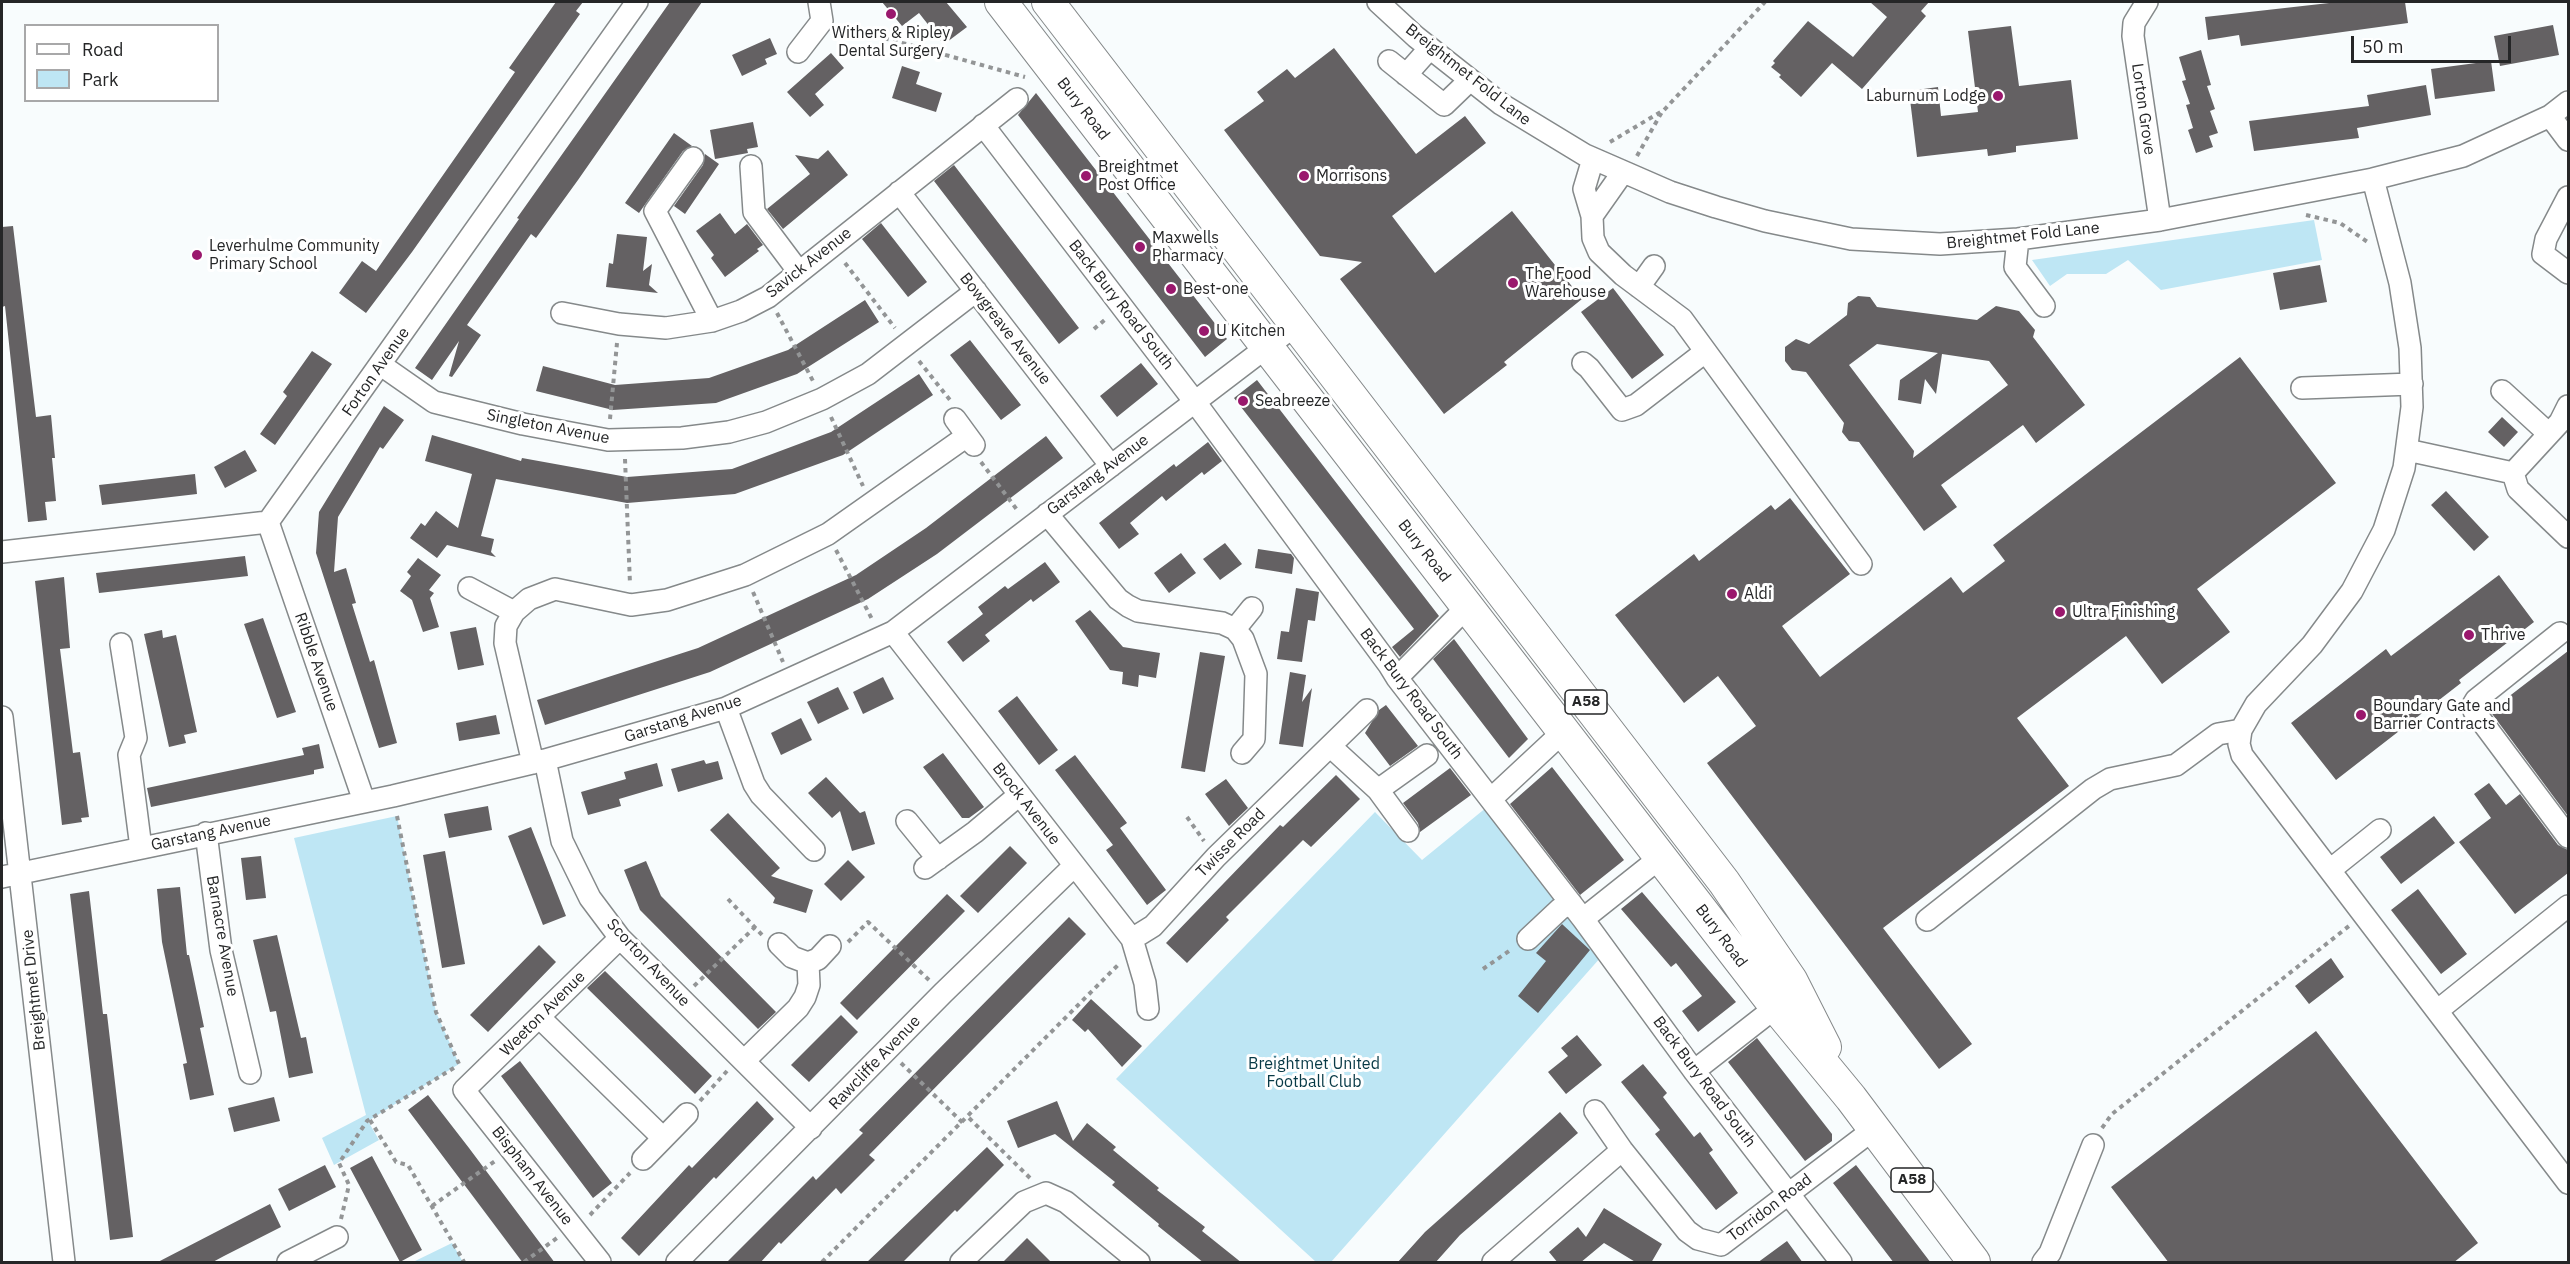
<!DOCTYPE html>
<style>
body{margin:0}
#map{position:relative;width:2570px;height:1264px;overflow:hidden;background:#f8fcfd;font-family:"IBM Plex Sans",sans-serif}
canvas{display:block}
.frame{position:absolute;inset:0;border:3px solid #252627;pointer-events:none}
.legend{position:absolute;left:24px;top:24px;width:195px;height:78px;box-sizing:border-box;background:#fff;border:2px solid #a8a8a9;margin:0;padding:8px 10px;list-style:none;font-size:18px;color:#252627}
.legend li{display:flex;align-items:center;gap:12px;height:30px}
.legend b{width:30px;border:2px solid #a8a8a9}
.scale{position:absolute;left:2351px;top:36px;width:160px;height:27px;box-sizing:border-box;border:3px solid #252627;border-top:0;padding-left:8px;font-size:18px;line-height:21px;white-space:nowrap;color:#252627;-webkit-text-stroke:4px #fff;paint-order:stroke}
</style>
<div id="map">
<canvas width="2570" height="1264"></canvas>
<div class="frame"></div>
<ul class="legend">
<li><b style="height:8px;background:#fff"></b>Road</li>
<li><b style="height:16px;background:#bee6f4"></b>Park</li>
</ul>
<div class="scale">50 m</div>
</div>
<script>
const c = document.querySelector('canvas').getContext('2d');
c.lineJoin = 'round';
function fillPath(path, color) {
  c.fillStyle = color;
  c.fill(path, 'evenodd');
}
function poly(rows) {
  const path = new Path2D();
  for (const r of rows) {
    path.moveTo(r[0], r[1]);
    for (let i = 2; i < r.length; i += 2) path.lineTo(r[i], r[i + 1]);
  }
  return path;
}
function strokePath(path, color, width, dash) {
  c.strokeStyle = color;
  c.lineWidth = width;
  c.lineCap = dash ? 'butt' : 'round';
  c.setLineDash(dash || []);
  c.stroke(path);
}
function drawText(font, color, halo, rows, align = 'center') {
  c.font = font + ' "IBM Plex Sans",sans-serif';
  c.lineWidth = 6;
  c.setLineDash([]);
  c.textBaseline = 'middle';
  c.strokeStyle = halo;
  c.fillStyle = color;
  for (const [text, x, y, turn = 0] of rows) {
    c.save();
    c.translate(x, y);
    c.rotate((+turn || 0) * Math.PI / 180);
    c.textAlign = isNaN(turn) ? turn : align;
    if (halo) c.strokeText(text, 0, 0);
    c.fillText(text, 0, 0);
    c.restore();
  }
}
fillPath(poly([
 [2314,220,2322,260,2161,290,2128,260,2106,274,2067,274,2050,286,2032,260],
 [1487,807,1601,957,1331,1262,1316,1262,1116,1079,1375,812,1422,860],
 [397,816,436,1012,459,1064,368,1121,379,1140,334,1165,322,1138,366,1115,294,838],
 [452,1243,463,1262,413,1262]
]), '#bee6f4');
fillPath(poly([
 [556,2,583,2,576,11,580,14,412,252,366,313,339,293,362,261,376,271,515,72,509,68],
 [670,2,702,2,578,180,536,238,531,234,467,325,481,335,452,377,449,376,459,341,432,380,415,368,519,219,517,218],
 [882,2,946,2,967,27,947,42,941,41,919,13,902,26],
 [1870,2,1929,2,1921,11,1926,16,1862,89,1832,63,1801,97,1779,77,1781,75,1771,67,1775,63,1773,61,1808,21,1853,57,1887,17],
 [2338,2,2405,2,2408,23,2241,46,2239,35,2208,40,2205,17],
 [2553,25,2559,55,2500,66,2494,36],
 [2011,26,2019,86,2071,80,2078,139,2016,146,2016,152,1988,156,1987,149,1917,157,1909,91,1938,87,1941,116,1978,112,1968,31],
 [770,38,777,54,765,59,767,64,742,76,732,55],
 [1334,48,1416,154,1465,116,1486,143,1392,216,1435,273,1512,211,1582,299,1504,362,1507,365,1444,414,1340,279,1362,262,1320,256,1224,130,1264,101,1257,92,1287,69,1295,78],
 [2201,50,2211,85,2207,86,2215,109,2210,111,2218,133,2209,136,2213,147,2196,153,2188,130,2193,128,2186,105,2190,104,2182,81,2186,80,2179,57],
 [831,53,844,68,815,94,824,105,810,117,787,92],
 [2491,61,2495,91,2435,99,2431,69],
 [902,66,920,72,916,84,942,93,936,112,892,98],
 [2426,85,2431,115,2357,128,2359,138,2254,151,2249,121,2369,106,2367,95],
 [1036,93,1227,339,1205,357,1018,115],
 [753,122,758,147,747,149,748,153,715,159,710,130],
 [674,133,692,146,683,151,639,213,625,203],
 [828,150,848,175,783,229,767,209,810,174,795,155,818,159],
 [705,154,719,164,685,214,674,206,703,165],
 [954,165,1079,328,1059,344,934,181],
 [720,213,735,234,747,224,763,245,757,249,759,251,725,277,711,258,714,255,696,231],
 [881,223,927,282,908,297,862,239],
 [13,226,36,417,51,415,55,458,52,458,56,501,45,502,47,520,28,522,5,306,2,307,2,227],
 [617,234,647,237,643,271,652,264,649,285,658,293,606,287,609,263,613,264],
 [2320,265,2327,302,2280,310,2273,273],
 [1613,288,1664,355,1632,379,1581,312],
 [1858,296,1870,297,1877,307,1977,320,1996,306,2019,311,2035,330,2033,337,2085,405,2036,443,2023,425,1941,485,1957,507,1924,531,1859,442,1849,441,1842,432,1844,423,1806,372,1792,370,1785,361,1785,347,1796,339,1809,344,1847,315,1848,303],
 [1877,344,1938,353,1900,380,1898,400,1921,404,1925,379,1936,394,1942,354,1989,361,2008,385,1913,458,1914,451,1849,365],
 [865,300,879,322,797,374,716,403,613,410,536,391,543,366,615,385,709,378,788,350],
 [970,340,1021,405,1001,420,950,355],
 [312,351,332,364,275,445,260,434,287,396,283,392],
 [2240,357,2336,483,2197,589,2230,632,2162,684,2126,636,2017,718,2069,786,1883,928,1972,1044,1939,1069,1707,763,1756,726,1718,676,1684,703,1615,615,1694,554,1699,561,1771,505,1775,510,1790,498,1850,574,1782,626,1820,677,1951,577,1963,593,2005,561,1993,545],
 [1141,363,1158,384,1117,417,1100,396],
 [919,374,933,395,843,455,735,494,627,503,496,479,481,536,494,539,491,552,496,557,447,545,437,558,410,538,421,523,425,526,436,511,458,528,472,474,425,461,432,435,521,461,522,458,627,477,732,469,831,432],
 [1257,380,1439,616,1400,657,1392,647,1414,629,1234,398],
 [384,406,404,420,383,449,380,447,338,517,334,572,346,568,356,603,352,604,370,662,374,660,397,743,379,748,316,553,319,512],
 [2502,417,2518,432,2504,447,2488,432],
 [1046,436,1063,458,937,554,868,599,710,672,545,725,537,700,698,648,856,575,926,528],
 [1208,442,1222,461,1204,475,1202,472,1166,501,1162,496,1130,523,1139,534,1119,549,1099,523,1174,464,1176,467],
 [245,450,257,471,225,488,214,467],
 [195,474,197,494,102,505,99,485],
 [2446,491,2489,537,2474,551,2431,505],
 [1225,543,1242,564,1220,580,1203,559],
 [1258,549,1291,554,1294,558,1292,574,1255,568],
 [1181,553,1196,573,1169,593,1154,573],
 [245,556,248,576,99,593,96,573],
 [418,558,441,575,429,590,434,593,430,598,439,627,423,632,412,600,400,591,411,576,407,572],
 [1045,562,1060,582,1033,602,1031,599,985,635,990,641,963,662,947,642,983,614,978,607,1005,586,1008,589],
 [2499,575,2534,622,2459,680,2461,683,2336,780,2291,723,2386,649,2391,656],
 [64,577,70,648,60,649,73,753,80,752,89,817,81,818,82,822,62,825,35,581],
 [1296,588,1319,592,1315,621,1308,620,1302,662,1277,659,1281,631,1289,632],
 [1090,610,1123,647,1160,653,1156,678,1139,675,1138,687,1122,684,1123,672,1110,670,1075,621],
 [263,618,296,712,277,718,244,624],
 [476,627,484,665,458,670,450,632],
 [162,630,163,638,176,635,197,732,184,735,186,743,169,747,144,634],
 [1454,639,1528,739,1509,758,1433,659],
 [2568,651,2568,816,2490,711],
 [1200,652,1225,656,1205,772,1181,768],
 [1290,672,1306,675,1302,702,1312,688,1303,747,1279,744],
 [883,677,894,699,863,714,853,692],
 [838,687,849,709,818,724,807,702],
 [1017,696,1058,750,1039,765,998,711],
 [1386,705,1418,746,1390,766,1365,733,1379,710],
 [496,715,500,734,459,741,456,723],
 [801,718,812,740,781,755,771,733],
 [319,744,324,768,314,770,314,774,151,807,147,788,304,755,302,748],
 [943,753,984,807,969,818,962,818,923,767],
 [1075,755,1127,823,1120,828,1166,890,1147,905,1106,850,1113,845,1055,770],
 [704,760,706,764,718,761,723,779,678,792,671,769],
 [657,763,663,786,619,799,621,806,588,815,581,792,626,779,624,772],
 [1552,767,1624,860,1580,895,1510,804],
 [1450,768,1471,795,1420,832,1418,823,1403,803],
 [1336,775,1360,799,1311,847,1303,840,1226,917,1229,920,1187,963,1166,943,1280,825,1283,827],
 [826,777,860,813,865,811,875,844,852,851,840,811,832,818,808,793],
 [1226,779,1248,808,1229,826,1205,794],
 [2489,783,2506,805,2520,794,2558,845,2568,850,2568,873,2515,914,2459,842,2491,818,2474,794],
 [488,806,492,830,449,838,444,814],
 [728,813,780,868,771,876,813,890,806,913,773,903,775,898,710,830],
 [2434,816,2455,843,2401,884,2380,857],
 [531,827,566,916,543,925,508,836],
 [1010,846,1027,863,978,913,960,896],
 [445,851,465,964,442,968,423,855],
 [261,856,266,898,246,900,241,858],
 [848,860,865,877,841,901,824,884],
 [646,861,661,896,776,1012,758,1029,640,910,624,870],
 [180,887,187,955,189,955,204,1027,200,1028,214,1095,190,1100,183,1064,187,1063,162,942,157,889],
 [2418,889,2467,954,2441,974,2391,910],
 [89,891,103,1014,107,1014,133,1237,110,1240,70,894],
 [1642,892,1736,1002,1698,1032,1682,1011,1702,996,1676,963,1671,967,1621,909],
 [947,894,965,911,857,1020,840,1003],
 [1069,917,1086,934,869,1155,875,1160,841,1194,836,1188,781,1244,779,1242,760,1263,726,1263,813,1176,816,1180,863,1133,859,1130],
 [1562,924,1590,950,1538,1013,1518,996,1546,961,1536,953],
 [277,935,301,1038,306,1037,313,1073,289,1078,276,1011,270,1012,253,940],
 [539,945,556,962,488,1032,470,1015],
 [2331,958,2344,977,2309,1004,2295,986],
 [605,971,712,1076,695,1094,587,988],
 [1091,999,1142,1046,1122,1067,1088,1029,1085,1032,1072,1020],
 [841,1015,858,1032,809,1082,791,1065],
 [2316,1031,2478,1243,2453,1263,2169,1263,2111,1187],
 [1577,1035,1602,1065,1566,1094,1548,1072,1568,1056,1561,1048],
 [1757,1038,1832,1134,1832,1141,1805,1161,1728,1062],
 [520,1061,612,1183,593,1198,501,1076],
 [1643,1064,1667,1093,1663,1097,1694,1137,1700,1132,1713,1150,1709,1153,1738,1193,1716,1210,1655,1134,1660,1130,1621,1082],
 [428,1095,469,1148,555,1263,523,1263,469,1191,408,1110],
 [274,1097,280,1121,234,1132,228,1108],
 [757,1101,774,1119,716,1179,714,1177,639,1256,621,1238,689,1165,692,1168],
 [1057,1101,1073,1141,1087,1123,1116,1147,1113,1150,1159,1188,1157,1190,1205,1227,1202,1231,1242,1263,1204,1263,1158,1226,1159,1224,1112,1185,1115,1182,1055,1134,1018,1148,1007,1121],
 [1560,1112,1578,1133,1460,1235,1435,1263,1397,1263,1425,1232],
 [987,1147,1004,1165,957,1212,955,1210,902,1263,866,1263],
 [372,1156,422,1250,400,1262,350,1168],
 [325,1165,336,1187,289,1211,278,1189],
 [1856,1165,1873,1187,1931,1263,1894,1263,1833,1183],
 [270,1204,281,1227,224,1256,211,1263,156,1263],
 [1604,1208,1662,1244,1651,1263,1637,1263,1604,1243,1580,1263,1558,1263,1549,1252,1578,1227,1586,1237],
 [1027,1238,1052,1263,1002,1263],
 [1787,1241,1803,1263,1757,1263]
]), '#646163');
const minor = poly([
 [1378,2,1416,37,1501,104,1585,155,1670,192,1716,207,1765,221,1851,239,1940,244,2018,239,2160,220,2373,179,2463,156,2550,116,2568,102],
 [2147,2,2134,23,2133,36,2160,220],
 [798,52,822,21,819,2],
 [1389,61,1444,105,1470,80],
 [1406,75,1430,48],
 [2550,116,2568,140],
 [983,125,1195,402,1389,665,1397,678,1583,919,1694,1071,1841,1262],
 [693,158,655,211,712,321],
 [1593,159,1584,189,1592,216,1593,238,1599,252,1623,275,1682,319,1861,564],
 [751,166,754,212,799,272],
 [2373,179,2400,283,2410,348,2412,407,2404,468,2384,530,2352,591,2312,645,2256,704,2241,730,2239,744,2242,755,2568,1183],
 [899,192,1111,466],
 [2568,197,2546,239,2543,254,2568,273],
 [1592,216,1623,172],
 [2018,239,2015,267,2044,306],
 [1639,287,1654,266],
 [562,313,619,324,666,328,712,321,741,311,768,297,1017,99],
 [1583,363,1589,368,1622,410,1636,405,1705,352],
 [381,365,434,402,523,424,608,440,682,438,729,432,766,422,822,399,868,374,976,291],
 [2302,388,2412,384],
 [2502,391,2549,434],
 [955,419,974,445],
 [2407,450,2513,473,2560,422,2568,406],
 [2513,473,2518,489,2568,537],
 [1047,514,1118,599,1128,606,1138,611,1222,623,1235,629,1243,639,1256,674,1254,739,1242,753],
 [268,522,364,801],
 [2,552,268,522,637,2],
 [469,588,514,612],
 [1235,629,1252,608],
 [893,632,1132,939,1145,983,1148,1009],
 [2560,633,2476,700,2473,705,2474,711,2568,837],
 [121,644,136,738,129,755,141,848],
 [1397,678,1467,607],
 [726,708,754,784,761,795,814,850],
 [2,717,64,1262],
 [1330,746,1378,790,1408,831],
 [545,760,562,841,590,898,620,938,811,1128],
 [533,763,505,643,506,626,514,612,529,599,555,589,631,605,667,600,745,575,828,534,967,436],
 [1378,790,1427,755],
 [1491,799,1564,731],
 [907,821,938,859],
 [206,833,221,950,250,1073],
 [925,868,975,832,1019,795],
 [2330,870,2380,830],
 [2,877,393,796,545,760,726,708,893,632,1297,324],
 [1583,919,1661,857],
 [1927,920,2093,789,2110,779,2176,765,2218,734,2241,730],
 [1132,939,1153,926,1216,857,1367,710],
 [1528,939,1560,909,1571,903],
 [779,944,792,957,808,963,818,959,830,946],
 [2437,1011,2568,906],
 [540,1018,663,1138],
 [744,1061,798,1008,805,997,809,985,808,963],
 [1694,1071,1776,1007],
 [1595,1111,1622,1150,1687,1231,1698,1239,1721,1245,1874,1129],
 [643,1159,687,1114],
 [288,1262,337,1237],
 [600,1262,464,1090,620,938],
 [677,1262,943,993,1074,866],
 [961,1262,1024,1202,1046,1193,1066,1202,1139,1262],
 [1493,1262,1622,1150],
 [2043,1262,2050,1253,2093,1145]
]);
const highway = poly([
 [1001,2,1776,1007,1851,1098,1974,1262],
 [1048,2,1724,882,1791,980,1825,1047]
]);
strokePath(minor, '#85898a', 24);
strokePath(highway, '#85898a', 34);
strokePath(poly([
 [841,26,1025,77],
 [1610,142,1664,110,1765,2],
 [1637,156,1663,110],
 [2306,215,2340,223,2369,243],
 [845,263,895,328],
 [777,313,813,381],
 [1094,329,1107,318],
 [919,361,950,400],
 [831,417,863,486],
 [610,419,617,343],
 [625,459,630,584],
 [981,462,1018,511],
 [836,550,873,621],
 [753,592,783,662],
 [397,816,436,1012,459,1064],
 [1187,817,1204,841],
 [728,899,762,935],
 [848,942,868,922,929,980],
 [1483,969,1512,949],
 [694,986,755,927],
 [901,1063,963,1123],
 [700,1101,727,1071],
 [969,1118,1030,1178],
 [370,1120,396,1162,408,1165,464,1262],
 [2102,1128,2112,1114,2349,926],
 [432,1206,495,1161],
 [590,1215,630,1173],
 [341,1219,349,1185,339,1163,367,1121,457,1066],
 [524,1262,557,1238],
 [822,1262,1118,965]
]), '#939596', 4, [4.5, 4.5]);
strokePath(minor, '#fff', 21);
strokePath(highway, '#fff', 32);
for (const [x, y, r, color] of [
 [891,14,6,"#9a186d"],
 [1998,96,6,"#9a186d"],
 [1086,176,6,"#9a186d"],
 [1304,176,6,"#9a186d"],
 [1140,247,6,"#9a186d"],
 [197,255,6,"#9a186d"],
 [1513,283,6,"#9a186d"],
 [1171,289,6,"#9a186d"],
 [1204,331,6,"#9a186d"],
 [1243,401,6,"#9a186d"],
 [1732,594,6,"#9a186d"],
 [2060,612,6,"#9a186d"],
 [2469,635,6,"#9a186d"],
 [2361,715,6,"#9a186d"]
]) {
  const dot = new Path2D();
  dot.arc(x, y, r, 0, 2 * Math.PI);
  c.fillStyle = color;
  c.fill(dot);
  strokePath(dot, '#fff', 2);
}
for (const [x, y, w] of [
 [1586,702,42],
 [1912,1180,42]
]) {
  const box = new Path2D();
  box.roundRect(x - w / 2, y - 12, w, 24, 4.5);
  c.fillStyle = '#fff';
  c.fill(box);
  strokePath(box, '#252627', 1.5);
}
drawText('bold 15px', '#252627', null, [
 ["A58",1586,702],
 ["A58",1912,1180]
]);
drawText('16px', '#252627', '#fff', [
 ["Withers & Ripley",891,33,"center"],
 ["Dental Surgery",891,51,"center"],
 ["Laburnum Lodge",1986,96,"right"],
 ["Breightmet",1098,167],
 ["Post Office",1098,185],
 ["Morrisons",1316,176],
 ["Maxwells",1152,238],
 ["Pharmacy",1152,256],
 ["Leverhulme Community",209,246],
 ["Primary School",209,264],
 ["The Food",1525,274],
 ["Warehouse",1525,292],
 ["Best-one",1183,289],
 ["U Kitchen",1216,331],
 ["Seabreeze",1255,401],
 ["Aldi",1744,594],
 ["Ultra Finishing",2072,612],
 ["Thrive",2481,635],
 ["Boundary Gate and",2373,706],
 ["Barrier Contracts",2373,724]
], 'left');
drawText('16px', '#252627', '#fff', [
 ["Breightmet Fold Lane",1468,75,38],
 ["Bury Road",1083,109,52],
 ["Lorton Grove",2143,109,82],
 ["Breightmet Fold Lane",2023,236,-6],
 ["Savick Avenue",809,263,-38],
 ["Back Bury Road South",1121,305,52],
 ["Bowgreave Avenue",1005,329,52],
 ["Forton Avenue",376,372,-55],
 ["Singleton Avenue",548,427,11],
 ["Garstang Avenue",1098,475,-37],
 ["Bury Road",1424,551,52],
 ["Ribble Avenue",316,662,71],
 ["Back Bury Road South",1411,694,53],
 ["Garstang Avenue",683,719,-18],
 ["Brock Avenue",1026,804,52],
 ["Garstang Avenue",211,833,-12],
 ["Twisse Road",1231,843,-45],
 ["Barnacre Avenue",222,936,80],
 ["Bury Road",1721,936,53],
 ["Scorton Avenue",648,963,47],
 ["Breightmet Drive",34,990,-96],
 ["Weeton Avenue",543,1014,-45],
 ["Rawcliffe Avenue",875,1063,-46],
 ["Back Bury Road South",1704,1082,53],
 ["Bispham Avenue",532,1176,52],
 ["Torridon Road",1770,1208,-37]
]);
drawText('16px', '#073946', '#fff', [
 ["Breightmet United",1314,1064],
 ["Football Club",1314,1082]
]);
</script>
